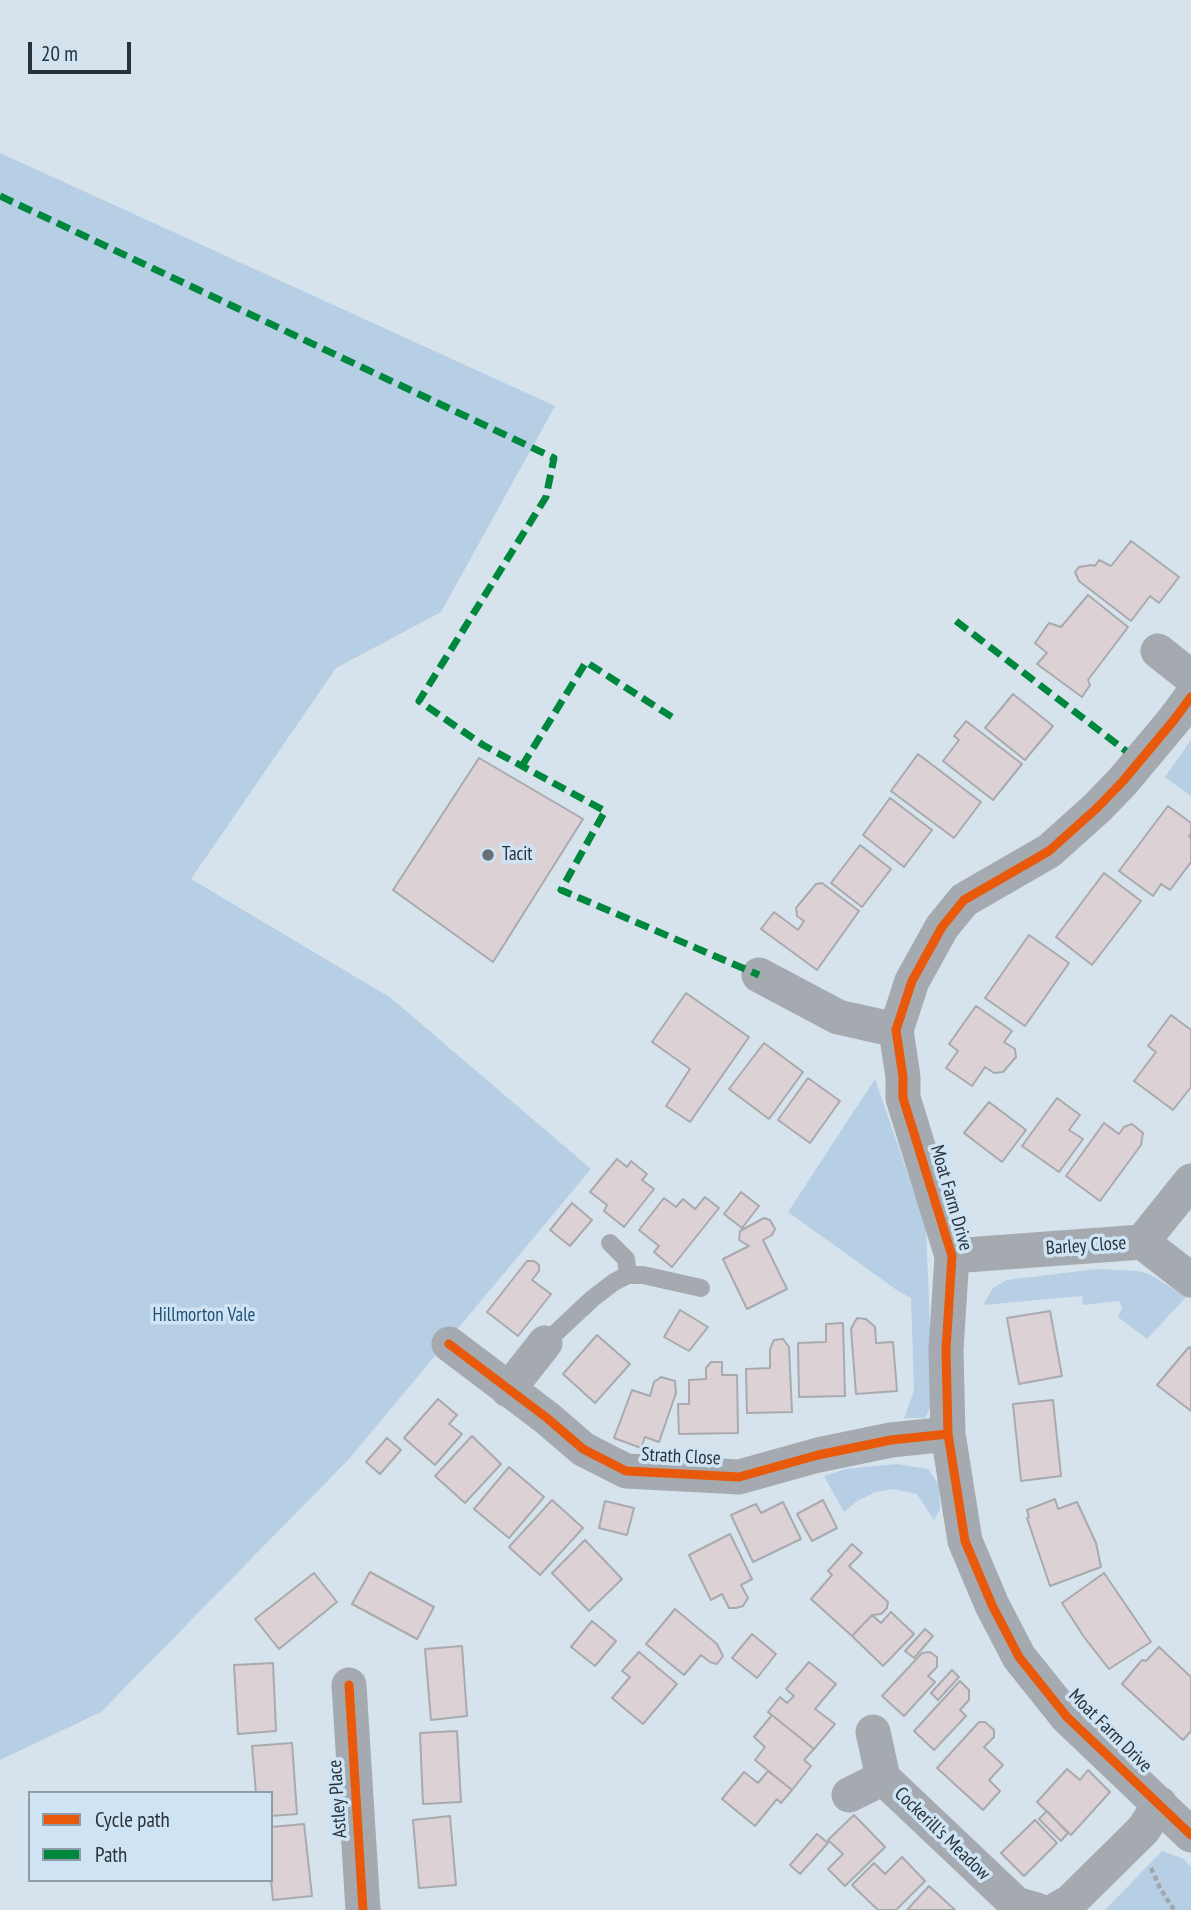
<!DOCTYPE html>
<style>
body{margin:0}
#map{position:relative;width:1191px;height:1910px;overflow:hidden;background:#d6e2ec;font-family:"PT Sans Narrow",sans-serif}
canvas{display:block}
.legend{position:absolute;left:28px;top:1791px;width:245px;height:91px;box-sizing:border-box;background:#cee3f4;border:2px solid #8c9ca9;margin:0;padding:9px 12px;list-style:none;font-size:21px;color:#2a3239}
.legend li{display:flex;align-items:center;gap:14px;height:35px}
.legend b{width:35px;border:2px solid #8c9ca9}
.scale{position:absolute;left:28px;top:42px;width:103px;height:32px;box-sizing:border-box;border:4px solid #2a3239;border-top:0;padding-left:9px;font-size:21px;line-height:24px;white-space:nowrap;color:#2a3239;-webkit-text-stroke:5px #cee3f4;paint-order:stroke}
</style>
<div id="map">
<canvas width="1191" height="1910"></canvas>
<ul class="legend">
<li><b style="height:9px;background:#e8590c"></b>Cycle path</li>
<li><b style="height:9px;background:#00873e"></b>Path</li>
</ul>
<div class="scale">20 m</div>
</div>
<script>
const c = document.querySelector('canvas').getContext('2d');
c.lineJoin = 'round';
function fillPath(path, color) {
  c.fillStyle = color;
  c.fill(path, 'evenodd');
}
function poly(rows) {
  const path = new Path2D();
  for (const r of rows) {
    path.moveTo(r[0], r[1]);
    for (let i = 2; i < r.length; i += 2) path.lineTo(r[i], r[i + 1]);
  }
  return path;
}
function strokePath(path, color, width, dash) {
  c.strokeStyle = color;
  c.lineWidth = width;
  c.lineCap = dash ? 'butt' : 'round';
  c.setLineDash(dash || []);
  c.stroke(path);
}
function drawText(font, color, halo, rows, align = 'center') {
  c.font = font + ' "PT Sans Narrow",sans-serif';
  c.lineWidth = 7;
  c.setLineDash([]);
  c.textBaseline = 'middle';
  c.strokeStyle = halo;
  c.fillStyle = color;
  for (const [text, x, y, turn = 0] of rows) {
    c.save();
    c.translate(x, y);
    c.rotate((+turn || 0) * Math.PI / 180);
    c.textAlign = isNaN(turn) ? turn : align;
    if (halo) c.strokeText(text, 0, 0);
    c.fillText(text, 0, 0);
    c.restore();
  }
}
fillPath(poly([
 [0,153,555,406,441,612,336,668,191,879,391,998,591,1169,349,1459,101,1712,0,1760],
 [1191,740,1191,796,1165,777],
 [875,1079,926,1227,933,1402,925,1418,904,1418,914,1391,911,1298,898,1291,788,1212],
 [1097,1269,1137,1271,1149,1274,1186,1297,1147,1339,1118,1317,1122,1308,1120,1301,1083,1305,1082,1296,983,1305,993,1288,1007,1280],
 [897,1464,928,1469,939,1485,940,1509,934,1520,917,1494,893,1489,876,1492,857,1501,844,1512,824,1476,846,1469],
 [1162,1851,1184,1859,1191,1867,1191,1910,1105,1910]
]), '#b6cfe5');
const building = poly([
 [1131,541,1179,577,1159,603,1150,596,1131,621,1079,581,1075,572,1079,567,1092,565,1095,566,1099,560,1111,566,1131,541],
 [1088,595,1128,627,1088,680,1090,685,1082,697,1037,664,1047,653,1035,643,1049,623,1061,627,1088,595],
 [1013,694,1053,726,1025,760,985,728,1013,694],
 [966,721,1022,764,993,800,943,761,959,740,954,736,966,721],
 [918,754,981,802,954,838,891,791,918,754],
 [479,758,583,819,493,962,393,890,479,758],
 [890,798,932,830,904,867,863,835,890,798],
 [1168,806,1191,823,1191,834,1189,836,1191,838,1191,862,1170,890,1161,884,1153,896,1119,871,1168,806],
 [860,845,891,869,862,907,831,883,860,845],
 [1104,873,1141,901,1092,965,1056,937,1104,873],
 [822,883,859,911,817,970,761,929,774,912,798,930,804,921,797,916,796,908,816,884,822,883],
 [1029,935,1069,963,1025,1026,985,998,1029,935],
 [686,993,749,1037,690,1122,666,1106,690,1069,652,1042,686,993],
 [976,1006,1012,1031,1004,1042,1015,1049,1016,1057,1003,1072,994,1073,985,1067,972,1086,946,1068,958,1051,949,1044,976,1006],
 [1171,1015,1191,1030,1191,1087,1173,1110,1134,1081,1156,1052,1148,1046,1171,1015],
 [764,1043,803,1072,769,1119,729,1089,764,1043],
 [808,1078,840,1101,810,1143,778,1120,808,1078],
 [1057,1098,1080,1115,1069,1130,1083,1139,1059,1172,1022,1146,1057,1098],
 [989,1102,1026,1130,1002,1162,964,1133,989,1102],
 [1104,1123,1119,1134,1124,1127,1132,1124,1143,1133,1141,1145,1100,1201,1066,1176,1104,1123],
 [617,1159,627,1167,631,1161,647,1174,642,1180,654,1189,624,1227,604,1211,607,1205,590,1192,617,1159],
 [741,1192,759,1206,742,1228,724,1214,741,1192],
 [705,1197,719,1208,672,1267,654,1252,659,1246,639,1230,664,1198,676,1207,683,1199,695,1209,705,1197],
 [572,1203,592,1220,570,1246,550,1230,572,1203],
 [764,1218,770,1220,775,1229,772,1235,763,1240,787,1289,747,1309,723,1259,749,1246,739,1240,740,1231,764,1218],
 [527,1261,534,1261,539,1265,539,1271,532,1280,551,1294,518,1336,487,1312,527,1261],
 [680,1310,708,1327,689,1351,664,1337,680,1310],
 [1050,1311,1062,1376,1019,1384,1007,1318,1050,1311],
 [857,1318,866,1319,875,1327,876,1343,893,1342,897,1391,856,1394,851,1329,857,1318],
 [843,1323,845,1396,799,1397,798,1343,826,1342,826,1324,843,1323],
 [597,1335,630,1364,595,1403,563,1374,597,1335],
 [783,1339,789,1347,792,1412,747,1413,746,1369,770,1368,770,1349,774,1340,783,1339],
 [1189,1347,1191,1348,1191,1411,1157,1385,1189,1347],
 [711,1362,722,1362,722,1375,737,1375,738,1433,679,1434,678,1404,689,1404,689,1380,706,1379,706,1368,711,1362],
 [661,1377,675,1381,676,1393,659,1442,645,1437,641,1448,614,1438,632,1390,650,1396,654,1382,661,1377],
 [438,1399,457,1415,449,1424,462,1434,435,1465,404,1438,438,1399],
 [1053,1400,1061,1476,1021,1481,1013,1404,1053,1400],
 [472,1436,501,1464,465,1503,435,1476,472,1436],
 [387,1438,401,1450,380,1474,366,1462,387,1438],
 [509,1467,544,1497,509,1538,474,1509,509,1467],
 [1055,1499,1058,1509,1077,1502,1096,1543,1101,1567,1050,1586,1027,1518,1029,1517,1027,1510,1055,1499],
 [552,1500,583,1528,540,1575,509,1547,552,1500],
 [823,1500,837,1528,812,1541,797,1514,823,1500],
 [605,1501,634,1508,627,1535,599,1528,605,1501],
 [783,1502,801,1539,753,1562,731,1515,756,1504,761,1513,783,1502],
 [730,1534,752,1579,741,1585,748,1598,743,1606,736,1608,729,1608,722,1594,711,1600,689,1555,730,1534],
 [585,1540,622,1579,589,1611,552,1573,585,1540],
 [852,1544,862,1553,849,1566,888,1602,887,1608,881,1614,872,1615,852,1636,811,1599,832,1575,828,1571,852,1544],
 [370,1572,434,1607,417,1639,352,1604,370,1572],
 [314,1573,337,1602,279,1649,255,1619,314,1573],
 [1104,1573,1151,1642,1109,1669,1084,1637,1062,1603,1104,1573],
 [675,1609,717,1644,723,1656,717,1664,710,1662,701,1655,684,1675,646,1644,675,1609],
 [891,1612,914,1634,883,1666,852,1636,872,1615,881,1623,891,1612],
 [592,1621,616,1641,595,1666,571,1647,592,1621],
 [925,1629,933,1636,914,1658,905,1651,925,1629],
 [752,1634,776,1654,757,1678,732,1658,752,1634],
 [462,1646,467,1716,431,1720,425,1649,462,1646],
 [1159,1647,1191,1677,1191,1731,1183,1740,1122,1684,1142,1660,1146,1661,1159,1647],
 [639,1652,677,1684,643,1724,612,1698,630,1677,622,1671,639,1652],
 [930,1652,937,1657,937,1667,928,1676,935,1682,904,1716,882,1696,922,1653,930,1652],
 [809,1662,836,1684,815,1709,835,1724,814,1749,768,1712,780,1697,787,1703,794,1696,786,1689,809,1662],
 [273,1663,276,1731,238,1734,234,1665,273,1663],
 [952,1670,959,1677,938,1700,931,1693,952,1670],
 [960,1681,969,1690,969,1700,960,1710,966,1716,934,1750,914,1731,960,1681],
 [772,1715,814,1749,804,1760,811,1766,792,1790,755,1760,765,1747,754,1737,772,1715],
 [979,1722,985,1722,994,1730,994,1737,984,1747,1003,1765,989,1780,1000,1791,983,1810,937,1768,979,1722],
 [457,1731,461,1802,423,1804,420,1733,457,1731],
 [292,1743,297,1814,271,1816,271,1793,256,1793,252,1746,292,1743],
 [1067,1769,1080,1780,1088,1770,1110,1792,1071,1835,1037,1802,1067,1769],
 [768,1771,792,1790,781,1803,777,1799,755,1826,722,1799,744,1772,758,1783,768,1771],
 [1047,1811,1068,1833,1061,1841,1039,1819,1047,1811],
 [854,1815,885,1847,845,1886,828,1869,843,1854,828,1840,854,1815],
 [450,1816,456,1885,419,1888,413,1820,450,1816],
 [1035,1820,1057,1843,1024,1876,1001,1853,1035,1820],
 [304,1824,312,1896,273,1900,271,1880,271,1827,304,1824],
 [817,1834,828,1843,800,1874,790,1865,817,1834],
 [902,1857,925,1881,896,1910,878,1910,852,1885,874,1863,885,1874,902,1857],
 [929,1886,955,1910,907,1910,929,1886]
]);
fillPath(building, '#dcd2d5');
strokePath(building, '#a9aaae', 2);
strokePath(poly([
 [1151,1868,1160,1888,1174,1910]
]), '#a0a6ab', 4.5, [5, 3.5]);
strokePath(poly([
 [610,1243,626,1259,628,1275],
 [545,1343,592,1299,614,1282,628,1275,643,1275,701,1288]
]), '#a4aaaf', 18);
strokePath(poly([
 [1158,651,1191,677],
 [1191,697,1174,720,1123,781,1097,808,1049,851,964,900,942,927,912,981,896,1030,903,1077,903,1098,952,1256,946,1350,948,1434,965,1541,992,1605,1019,1657,1067,1717,1191,1835],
 [759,975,838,1017,896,1030],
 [1142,1242,1191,1280],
 [952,1256,1142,1242,1191,1181],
 [449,1344,547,1418,583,1449,626,1471,739,1477,818,1455,891,1440,948,1434],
 [508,1390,545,1343],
 [349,1685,363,1910],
 [873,1732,883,1778,1016,1904,1037,1910],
 [849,1795,883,1778],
 [1056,1910,1070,1902,1143,1830,1160,1804]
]), '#a4aaaf', 35);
strokePath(poly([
 [0,196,554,458,546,497,419,701,483,745,605,811,561,890,759,975],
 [956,621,1126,751],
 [522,766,586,662,672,717]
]), '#00873e', 7, [14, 7]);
strokePath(poly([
 [1191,697,1174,720,1123,781,1097,808,1049,851,964,900,942,927,912,981,896,1030,903,1077,903,1098,952,1256,946,1350,948,1434,965,1541,992,1605,1019,1657,1067,1717,1191,1835],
 [449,1344,547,1418,583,1449,626,1471,739,1477,818,1455,891,1440,948,1434],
 [349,1685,363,1910]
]), '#e8590c', 9);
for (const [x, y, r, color] of [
 [488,855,7,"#667078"]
]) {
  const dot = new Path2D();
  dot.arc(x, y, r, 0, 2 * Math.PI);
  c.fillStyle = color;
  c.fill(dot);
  strokePath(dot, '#cee3f4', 2.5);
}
drawText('19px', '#2a3239', '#cee3f4', [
 ["Tacit",502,855]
], 'left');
drawText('19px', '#2a3239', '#cee3f4', [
 ["Moat Farm Drive",951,1198,74],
 ["Barley Close",1086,1246,-4],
 ["Strath Close",681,1457,3],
 ["Moat Farm Drive",1110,1731,45],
 ["Astley Place",338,1799,-94],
 ["Cockerill's Meadow",942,1834,44]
]);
drawText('19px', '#1f4e71', '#cee3f4', [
 ["Hillmorton Vale",204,1316]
]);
</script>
